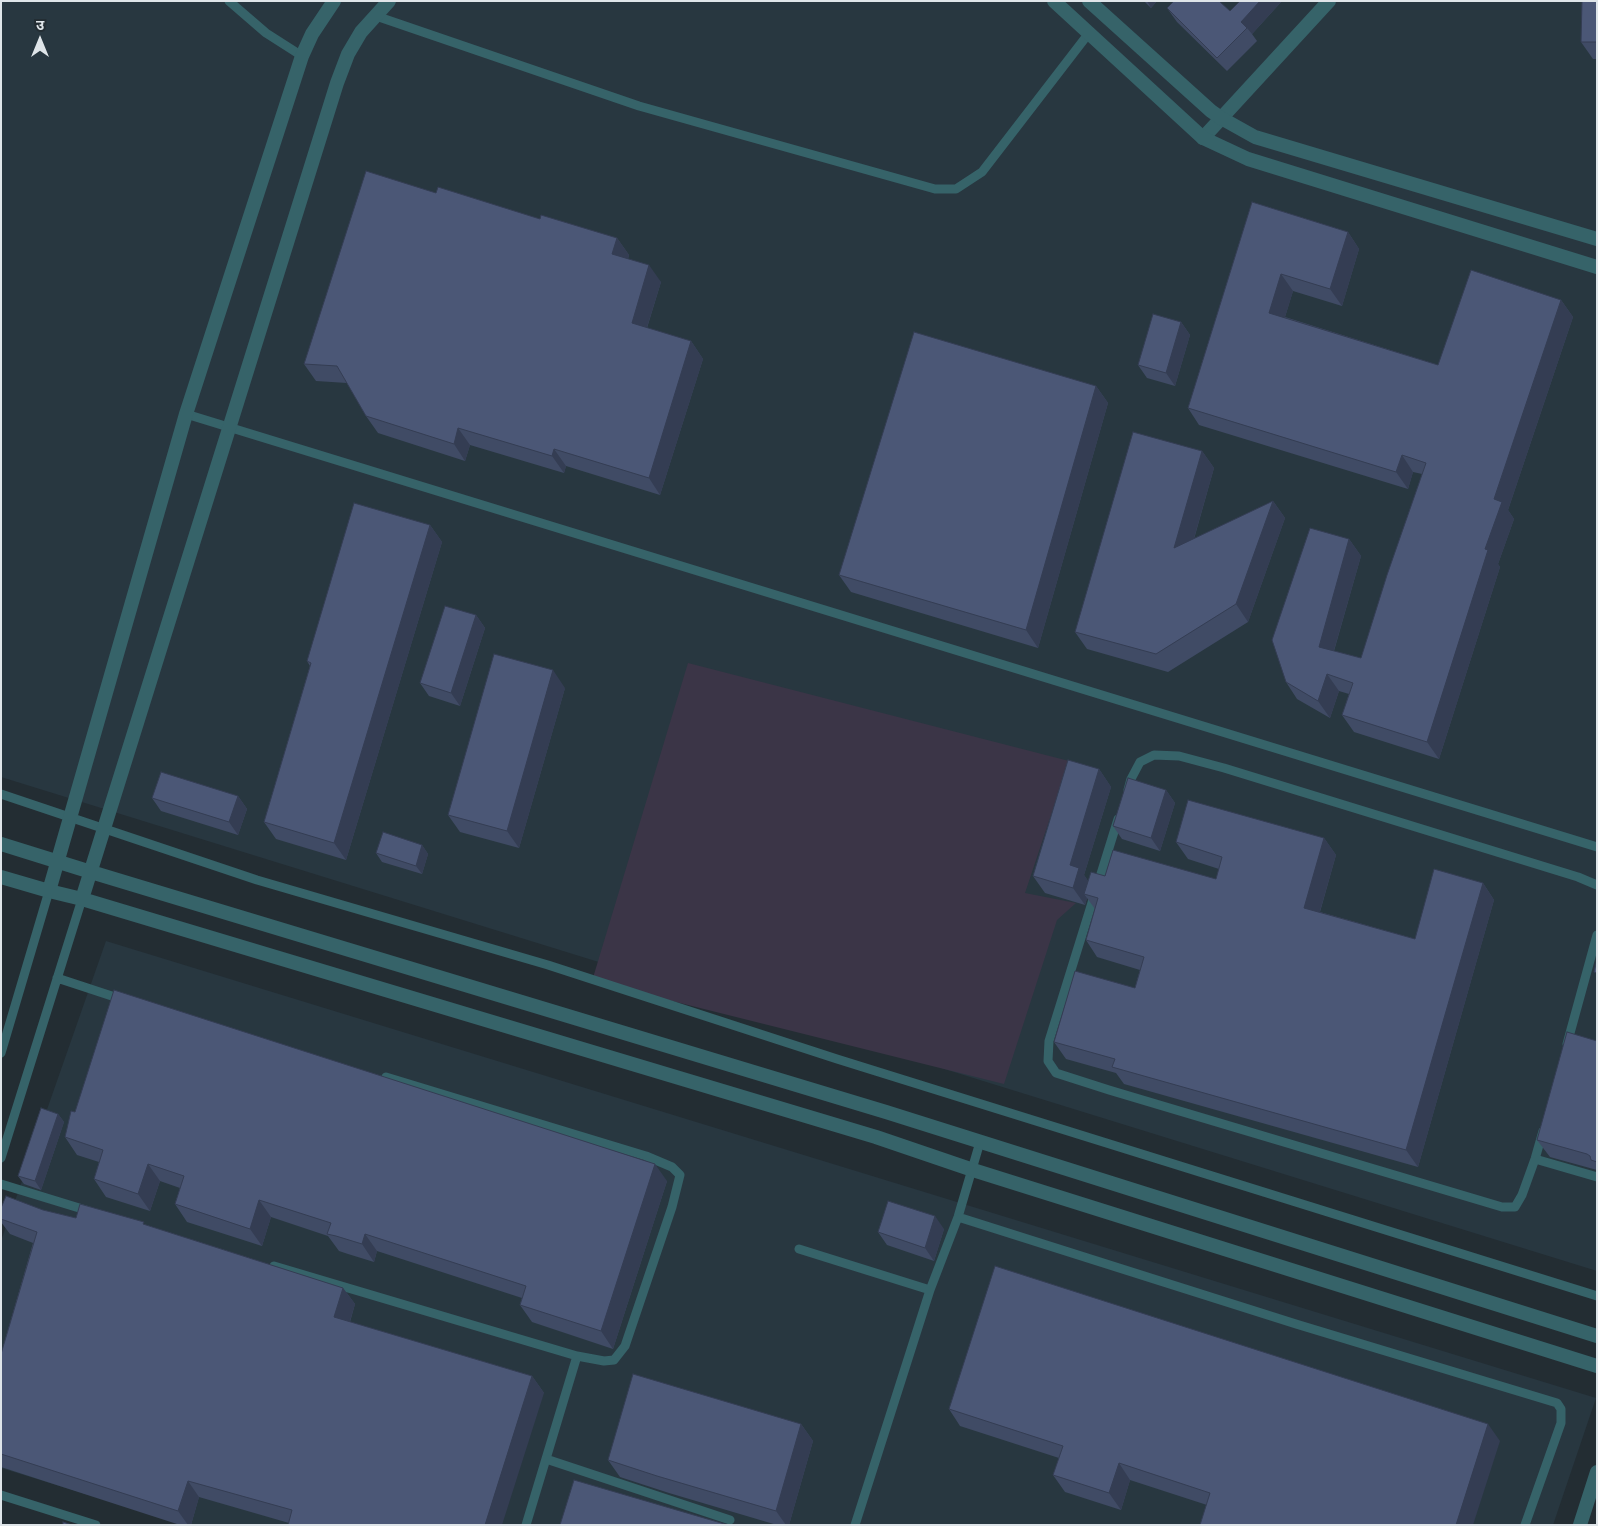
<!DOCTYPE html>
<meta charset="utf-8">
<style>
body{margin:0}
#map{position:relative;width:1598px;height:1526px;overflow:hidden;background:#232d33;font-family:"Source Serif 4","Noto Sans Devanagari",serif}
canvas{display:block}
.frame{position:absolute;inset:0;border:2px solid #dfe5e9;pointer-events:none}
.north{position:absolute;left:15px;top:15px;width:50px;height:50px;-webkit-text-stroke:4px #232d33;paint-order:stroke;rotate:0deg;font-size:14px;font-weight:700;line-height:20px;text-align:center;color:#dfe5e9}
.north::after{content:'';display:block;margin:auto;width:18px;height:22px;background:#dfe5e9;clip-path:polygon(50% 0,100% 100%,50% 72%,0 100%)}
</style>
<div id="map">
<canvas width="1598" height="1526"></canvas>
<div class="frame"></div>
<div class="north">उ</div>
</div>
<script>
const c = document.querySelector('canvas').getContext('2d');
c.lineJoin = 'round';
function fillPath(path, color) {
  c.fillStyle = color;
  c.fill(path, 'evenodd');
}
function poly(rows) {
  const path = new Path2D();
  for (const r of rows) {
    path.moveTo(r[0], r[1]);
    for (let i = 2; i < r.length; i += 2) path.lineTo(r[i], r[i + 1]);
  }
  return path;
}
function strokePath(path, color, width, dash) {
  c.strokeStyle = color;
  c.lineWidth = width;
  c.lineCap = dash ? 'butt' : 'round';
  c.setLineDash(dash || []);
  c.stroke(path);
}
fillPath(poly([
 [1,1,1597,1,1597,1271,1,777],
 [106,941,1596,1398,1553,1525,186,1525,1,1468,1,1241]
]), '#283740');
fillPath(poly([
 [688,663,1069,761,1025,893,1076,903,1057,920,1004,1084,592,981]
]), '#3b3547');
strokePath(poly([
 [229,1,266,33,302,56],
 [376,16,639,106,935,189,956,189,982,172,1089,33],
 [186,414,1597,847],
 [1128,790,1131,779,1140,762,1154,755,1179,756,1224,768,1578,877,1597,885],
 [1,794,257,880,548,965,837,1059,1597,1296],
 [1118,819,1049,1041,1048,1061,1056,1073,1109,1090,1502,1207,1515,1207,1522,1195,1535,1159,1543,1131],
 [57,978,124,1000],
 [1567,1044,1597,935],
 [1,1053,49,891],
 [1,1158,82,899],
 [1535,1159,1597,1177],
 [1,1184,89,1211],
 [958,1217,1296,1324,1557,1403,1561,1409,1561,1423,1525,1525],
 [799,1249,930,1290],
 [274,1266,577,1356,604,1361,614,1360,625,1346,672,1207,680,1175,672,1167,646,1156,386,1077],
 [546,1459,730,1520],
 [1,1495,96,1525],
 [526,1525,577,1356],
 [855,1525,930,1290,958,1217,980,1142]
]), '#366369', 9);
strokePath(poly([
 [1203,138,1329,1]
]), '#366369', 14);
strokePath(poly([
 [1054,1,1203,138,1248,159,1597,267],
 [1089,1,1211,111,1221,118,1255,137,1597,239],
 [1,844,91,872,886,1112,1597,1336],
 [1,877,49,891,82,899,876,1137,973,1170,1597,1366],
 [49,891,186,414,302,56,312,34,334,1],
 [82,899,337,83,348,54,361,32,389,1],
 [1580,1525,1597,1472]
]), '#366369', 14);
fillPath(poly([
 [1144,1,1157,1,1151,8],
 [1282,1,1252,34,1257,41,1227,71,1177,22,1167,8,1230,11],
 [1597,1,1597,59,1593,59,1581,42],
 [436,193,617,238,629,255,628,259,661,282,647,328,691,341,703,359,660,495,566,466,564,473,470,445,465,461,378,433,366,416,347,383,316,381,304,364],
 [1252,202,1348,232,1359,249,1342,306,1293,291,1285,317,1438,365,1561,300,1573,317,1508,510,1514,519,1498,564,1500,567,1439,759,1354,732,1342,715,1349,694,1339,691,1330,718,1297,699,1286,682,1349,539,1361,556,1334,651,1361,658,1422,474,1413,472,1408,489,1199,425,1188,408],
 [1181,322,1190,335,1175,386,1147,378,1138,365],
 [1096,386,1108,403,1038,648,851,592,839,575],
 [1202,451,1214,468,1194,539,1273,501,1285,518,1248,622,1168,672,1087,649,1075,632],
 [430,525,442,542,346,860,276,839,264,822,310,666,307,661],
 [476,615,485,628,460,706,429,696,420,683],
 [565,688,519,848,460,832,448,815],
 [1099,769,1111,787,1084,875,1088,881,1105,876,1216,879,1219,869,1188,859,1176,842,1324,838,1336,855,1320,912,1415,939,1483,883,1494,900,1418,1167,1124,1084,1116,1073,1066,1059,1054,1042,1135,988,1140,970,1097,957,1086,940,1095,909,1087,898,1085,905,1045,893,1033,876],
 [1166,790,1175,803,1160,851,1122,839,1113,826],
 [238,796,247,809,238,835,161,811,152,798],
 [422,845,428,854,422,874,382,862,376,853],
 [1597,1041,1597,1170,1550,1157,1537,1140],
 [75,1112,667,1181,613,1349,532,1322,520,1305,522,1298,377,1251,374,1262,348,1254,339,1251,328,1236,271,1217,262,1246,187,1222,175,1204,180,1188,160,1181,150,1211,106,1197,94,1179,99,1162,77,1155,65,1137],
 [58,1114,64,1122,41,1190,24,1184,18,1176],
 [1,1208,43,1210,76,1218,146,1225,343,1288,355,1304,350,1322,532,1376,544,1393,289,1523,199,1497,191,1525,180,1525,1,1467,1,1354,33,1243,10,1234,1,1222],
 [944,1229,934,1261,887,1245,878,1232],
 [949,1409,1500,1441,1207,1505,1130,1480,1121,1510,1065,1492,1053,1475,1059,1458,960,1426],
 [801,1424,813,1441,789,1525,777,1525,669,1493,620,1477,608,1460]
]), '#404b65');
fillPath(poly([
 [1147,1,1157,1,1151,8],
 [1260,1,1282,1,1252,34,1247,28,1241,22],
 [1348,232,1359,249,1342,306,1330,289],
 [617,238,629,255,624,271,612,254],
 [649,265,661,282,643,340,632,323],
 [1281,274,1293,291,1281,330,1269,313],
 [1561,300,1573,317,1508,510,1514,519,1498,564,1500,567,1439,759,1427,742,1485,549,1494,499],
 [1181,322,1190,335,1175,386,1166,373],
 [691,341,703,359,660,495,649,478],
 [1096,386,1108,403,1038,648,1026,630],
 [458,428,470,445,465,461,454,444],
 [554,449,566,466,564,473,552,456],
 [1202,451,1214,468,1186,566,1174,548],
 [1402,455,1413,472,1408,489,1396,472],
 [1273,501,1285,518,1248,622,1236,604],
 [430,525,442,542,346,860,334,843],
 [1349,539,1361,556,1330,664,1319,647],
 [476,615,485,628,460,706,451,693],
 [553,670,565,688,519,848,507,831],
 [1327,674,1339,691,1330,718,1318,701],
 [1099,769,1111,787,1084,875,1091,885,1084,894,1087,898,1085,905,1073,888,1070,865],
 [1166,790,1175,803,1160,851,1151,838],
 [238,796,247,809,238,835,229,822],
 [1324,838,1336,855,1316,925,1304,908],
 [422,845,428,854,422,874,416,866],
 [1483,883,1494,900,1418,1167,1406,1150],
 [58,1114,64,1122,41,1190,35,1181],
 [148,1164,160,1181,150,1211,138,1194],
 [655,1164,667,1181,613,1349,601,1331],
 [259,1200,271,1217,262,1246,250,1229],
 [935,1216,944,1229,934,1261,925,1248],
 [365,1234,377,1251,374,1262,362,1244],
 [343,1288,355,1304,346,1334,334,1317],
 [532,1376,544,1393,502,1525,485,1525],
 [801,1424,813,1441,789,1525,786,1525,776,1511],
 [1488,1424,1500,1441,1473,1525,1456,1525],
 [1119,1463,1130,1480,1121,1510,1109,1493],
 [188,1481,199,1497,191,1525,188,1525,178,1511]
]), '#343d53');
const building = poly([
 [1174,1,1219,1,1230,11,1240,1,1260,1,1241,22,1247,28,1217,58,1167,8,1174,1],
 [1582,1,1597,1,1597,42,1581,42,1582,1],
 [366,171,436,193,438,187,540,219,541,215,617,238,612,254,649,265,632,323,691,341,649,478,554,449,552,456,458,428,454,444,366,416,337,366,304,364,366,171],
 [1252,202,1348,232,1330,289,1281,274,1269,313,1438,365,1471,270,1561,300,1494,499,1502,502,1485,549,1488,550,1427,742,1342,715,1353,683,1327,674,1318,701,1286,682,1272,640,1310,528,1349,539,1319,647,1361,658,1387,575,1426,463,1402,455,1396,472,1188,408,1252,202],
 [1153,314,1181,322,1166,373,1138,365,1153,314],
 [914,332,1096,386,1026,630,839,575,914,332],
 [1133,432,1202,451,1174,548,1273,501,1236,604,1156,654,1075,632,1133,432],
 [354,503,430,525,334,843,264,822,311,663,307,661,354,503],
 [445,606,476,615,451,693,420,683,445,606],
 [494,654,553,670,507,831,448,815,494,654],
 [1068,760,1099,769,1070,865,1079,868,1073,888,1033,876,1068,760],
 [161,772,238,796,229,822,152,798,161,772],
 [1128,778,1166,790,1151,838,1113,826,1128,778],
 [1188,800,1324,838,1304,908,1415,939,1434,869,1483,883,1406,1150,1112,1067,1115,1059,1054,1042,1075,971,1135,988,1144,957,1086,940,1098,898,1084,894,1091,872,1105,876,1113,850,1216,879,1222,857,1176,842,1188,800],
 [383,832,422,845,416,866,376,853,383,832],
 [1597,960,1597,973,1594,972,1597,960],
 [114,990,655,1164,601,1331,520,1305,526,1286,365,1234,362,1244,336,1236,327,1234,331,1223,259,1200,250,1229,175,1204,184,1176,148,1164,138,1194,94,1179,103,1150,65,1137,71,1111,75,1112,114,990],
 [1567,1032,1597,1041,1597,1162,1591,1160,1590,1156,1587,1154,1537,1140,1567,1032],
 [41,1108,58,1114,35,1181,18,1176,41,1108],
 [6,1196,43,1210,76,1218,80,1204,144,1222,143,1224,343,1288,334,1317,532,1376,485,1525,288,1525,292,1510,188,1481,178,1511,1,1454,1,1354,37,1232,1,1219,1,1208,6,1196],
 [888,1201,935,1216,925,1248,878,1232,888,1201],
 [995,1266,1488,1424,1456,1525,1200,1525,1210,1493,1119,1463,1109,1493,1053,1475,1063,1446,949,1409,995,1266],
 [633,1374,801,1424,776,1511,657,1476,608,1460,633,1374],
 [574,1480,728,1525,560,1525,574,1480],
 [63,1522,72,1525,63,1525,63,1522]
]);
fillPath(building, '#4b5776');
strokePath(building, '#343d53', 1);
</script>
